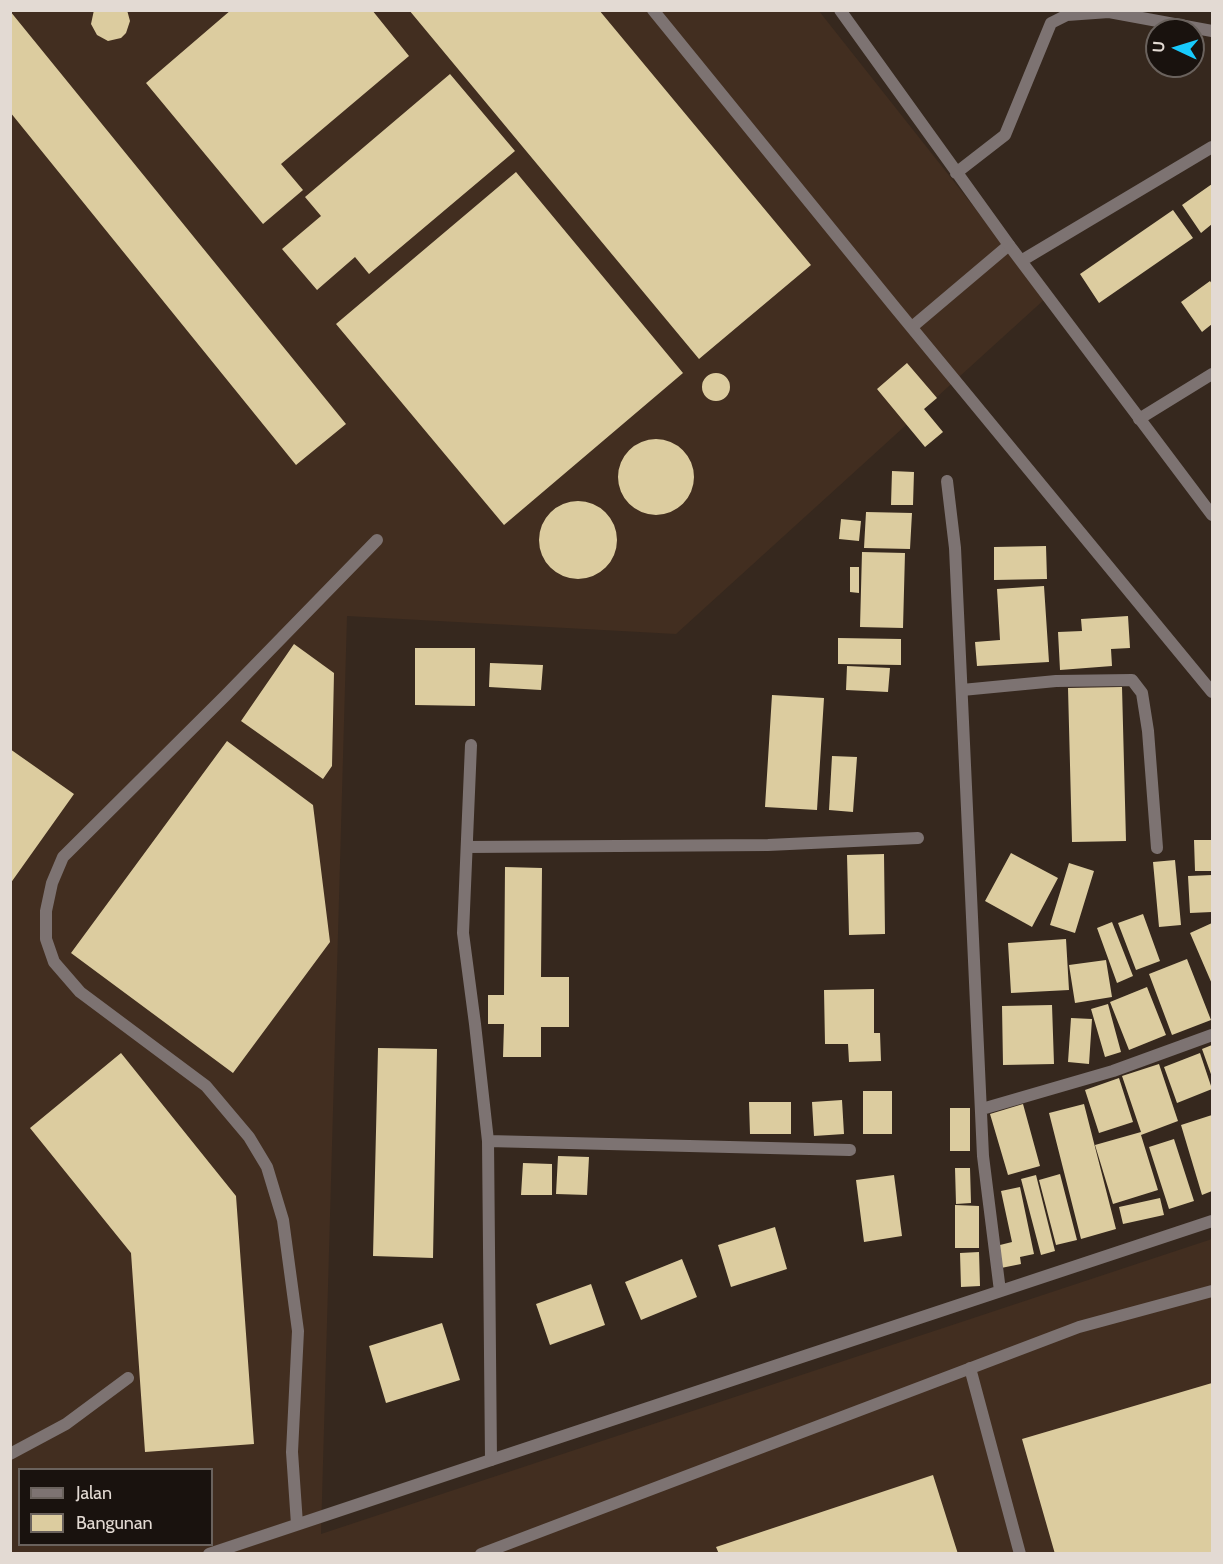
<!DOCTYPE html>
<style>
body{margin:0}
#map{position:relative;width:1223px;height:1564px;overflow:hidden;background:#36281e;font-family:Cabin,sans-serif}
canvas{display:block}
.frame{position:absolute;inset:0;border:12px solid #e3dad3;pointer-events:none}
.legend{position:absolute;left:18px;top:1468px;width:195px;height:78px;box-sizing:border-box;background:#19120e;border:2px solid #6a625d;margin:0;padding:8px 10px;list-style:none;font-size:18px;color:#e3dad3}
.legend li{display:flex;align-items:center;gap:12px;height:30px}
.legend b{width:30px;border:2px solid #6a625d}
.north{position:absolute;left:1145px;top:18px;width:60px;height:60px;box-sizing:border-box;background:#19120e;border:2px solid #6a625d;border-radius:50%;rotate:274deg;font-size:16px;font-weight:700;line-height:24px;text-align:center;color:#e3dad3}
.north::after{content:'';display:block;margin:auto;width:21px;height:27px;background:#18cafc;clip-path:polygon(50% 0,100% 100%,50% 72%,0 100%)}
</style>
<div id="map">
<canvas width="1223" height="1564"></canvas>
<div class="frame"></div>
<ul class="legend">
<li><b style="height:8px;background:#7d7372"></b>Jalan</li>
<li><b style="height:16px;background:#dccc9f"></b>Bangunan</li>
</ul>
<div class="north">U</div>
</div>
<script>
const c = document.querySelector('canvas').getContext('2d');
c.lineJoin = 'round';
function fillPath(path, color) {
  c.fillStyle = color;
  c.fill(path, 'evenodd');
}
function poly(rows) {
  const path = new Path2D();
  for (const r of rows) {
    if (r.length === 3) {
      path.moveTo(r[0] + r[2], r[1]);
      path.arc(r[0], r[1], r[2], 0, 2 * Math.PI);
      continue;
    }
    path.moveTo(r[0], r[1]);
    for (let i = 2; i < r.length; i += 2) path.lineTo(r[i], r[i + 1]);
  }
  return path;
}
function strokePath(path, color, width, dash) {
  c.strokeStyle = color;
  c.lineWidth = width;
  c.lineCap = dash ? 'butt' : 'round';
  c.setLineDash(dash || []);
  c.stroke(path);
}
fillPath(poly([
 [11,11,819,11,1046,298,676,634,347,616,321,1534,1212,1239,1212,1553,11,1554],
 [20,1470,212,1470,212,1544,20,1544]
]), '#422e20');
fillPath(poly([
 [94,10,127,10,130,21,126,33,121,38,108,41,97,35,91,24],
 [231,10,372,10,409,56,281,164,303,190,263,224,146,83],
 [409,10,599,10,811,265,699,359],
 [10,11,346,424,296,465,10,112],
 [450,74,515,151,369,274,355,257,317,290,282,249,321,216,305,197],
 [516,172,683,373,504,525,336,324],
 [1212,184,1212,224,1201,233,1182,205],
 [1173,210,1193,238,1099,303,1080,274],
 [1210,281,1212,284,1212,324,1202,332,1181,302],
 [907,363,937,398,924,409,943,432,925,447,877,389],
 [716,387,14],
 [656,477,38],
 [892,471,914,472,913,505,891,505],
 [578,540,39],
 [866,512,912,513,910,549,864,548],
 [841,519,861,521,859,541,839,539],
 [1046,546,1047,579,994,580,994,547],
 [862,552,905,553,903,628,860,627],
 [850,567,859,567,859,593,850,592],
 [1044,586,1049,662,977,666,975,642,1000,640,997,589],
 [1128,616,1130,648,1111,649,1112,666,1060,670,1058,632,1082,631,1081,619],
 [838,638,901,639,901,665,838,664],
 [294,644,334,673,332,766,323,779,241,721],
 [415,648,475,648,475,706,415,705],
 [490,663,543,665,541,690,489,687],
 [847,666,890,668,888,692,846,690],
 [1122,687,1126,841,1072,842,1068,688],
 [772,695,824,698,817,810,765,807],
 [227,741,313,805,330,942,233,1073,71,953],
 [10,749,74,794,10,884],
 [832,756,857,757,853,812,829,810],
 [1194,840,1212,840,1212,871,1195,871],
 [1011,853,1058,878,1032,927,985,901],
 [884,854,885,934,849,935,847,855],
 [1175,860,1181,925,1159,927,1153,862],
 [1069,863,1094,871,1075,933,1050,925],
 [505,867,542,868,541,977,569,977,569,1027,541,1027,541,1057,503,1057,504,1024,488,1024,488,995,504,995],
 [1212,875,1212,912,1190,913,1188,876],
 [1143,914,1160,961,1136,970,1118,923],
 [1112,922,1133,976,1117,983,1097,928],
 [1212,923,1212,984,1190,933],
 [1066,939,1069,990,1011,993,1008,943],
 [1187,959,1211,1020,1172,1035,1149,974],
 [1106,960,1112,997,1075,1003,1069,965],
 [1147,987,1166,1035,1129,1050,1110,1002],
 [874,989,874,1033,880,1033,881,1061,849,1062,848,1044,825,1044,824,990],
 [1108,1004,1121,1052,1105,1057,1091,1009],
 [1052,1005,1054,1064,1003,1065,1002,1006],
 [1071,1018,1092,1019,1089,1064,1068,1062],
 [1212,1045,1212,1077,1202,1049],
 [378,1048,437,1049,433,1258,373,1256],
 [121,1053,236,1196,254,1444,145,1452,131,1253,30,1128],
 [1200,1053,1212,1089,1177,1103,1164,1067],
 [1159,1064,1178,1121,1141,1135,1158,1190,1113,1204,1095,1145,1141,1132,1122,1076],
 [1119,1078,1133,1122,1099,1133,1085,1090],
 [863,1091,892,1091,892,1134,863,1134],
 [842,1100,844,1134,814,1136,812,1102],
 [749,1102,791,1102,791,1134,750,1134],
 [1023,1104,1040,1166,1008,1175,990,1114],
 [1084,1104,1116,1229,1081,1239,1049,1113],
 [950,1108,970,1108,970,1151,950,1151],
 [1212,1115,1212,1191,1202,1195,1181,1125],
 [1174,1139,1194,1201,1169,1209,1149,1147],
 [558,1156,589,1157,587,1195,556,1194],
 [523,1163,552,1164,552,1195,521,1195],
 [955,1168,970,1168,971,1203,956,1204],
 [1060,1174,1077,1240,1056,1245,1039,1180],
 [894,1175,902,1236,864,1242,856,1180],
 [1036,1175,1055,1251,1041,1255,1021,1179],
 [1020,1187,1034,1254,1020,1257,1021,1264,1001,1268,996,1246,1012,1242,1001,1191],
 [1160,1198,1164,1215,1123,1224,1119,1207],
 [955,1205,979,1206,979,1248,955,1248],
 [775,1227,787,1269,731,1287,718,1245],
 [979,1252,980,1286,961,1287,960,1253],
 [682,1259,697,1297,641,1320,625,1282],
 [591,1284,605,1325,550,1345,536,1304],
 [442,1323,460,1380,386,1403,369,1346],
 [1212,1383,1212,1554,1055,1554,1022,1439],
 [933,1475,958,1554,719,1554,716,1547]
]), '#dccc9f');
strokePath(poly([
 [653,10,893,305,1212,692],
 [912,327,1009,245],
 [1139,419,1212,374],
 [970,1368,1020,1554],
 [10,1454,66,1424,128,1378],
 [297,1524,292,1452,298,1331,283,1220,267,1167,249,1137,206,1086,80,992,54,962,46,939,46,911,52,883,63,857,225,696,377,540],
 [209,1554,491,1460],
 [481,1554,1079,1327,1212,1291]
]), '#7d7372', 12);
strokePath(poly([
 [840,10,1009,245,1212,515],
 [956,173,1005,135,1051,23,1067,15,1109,12,1212,31],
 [1021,261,1212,147],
 [947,481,955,548,983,1156,1000,1291],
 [962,690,1056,681,1132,680,1142,693,1148,731,1157,848],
 [471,745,463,933,475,1024,488,1141,491,1460,1212,1221],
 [467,847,768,845,918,838],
 [982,1109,1113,1071,1212,1035],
 [488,1141,850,1150]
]), '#7d7372', 12);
</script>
